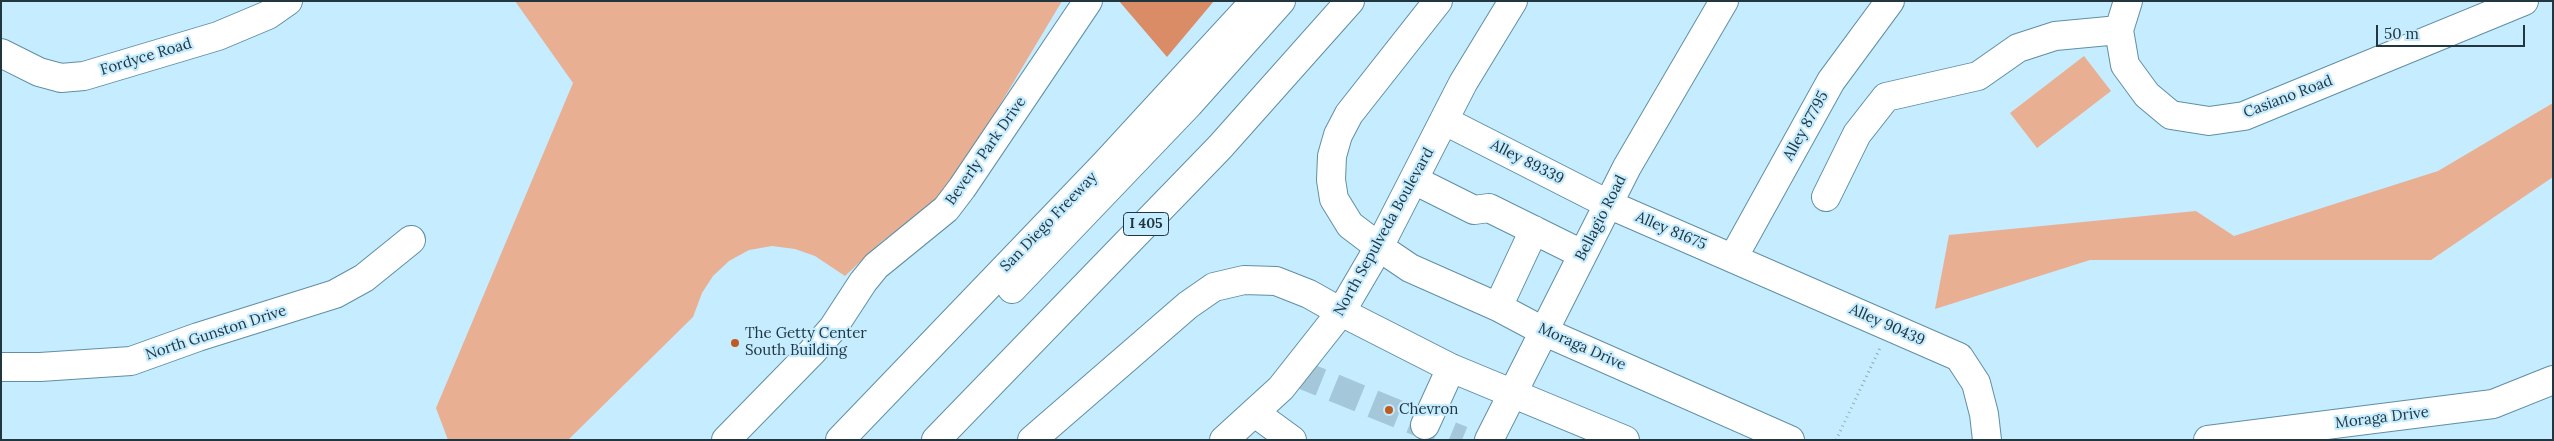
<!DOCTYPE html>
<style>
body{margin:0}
#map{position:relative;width:2554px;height:441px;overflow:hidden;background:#c5ecff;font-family:Lora,serif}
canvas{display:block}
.frame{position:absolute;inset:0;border:2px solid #22363f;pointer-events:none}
.scale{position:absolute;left:2376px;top:25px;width:149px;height:22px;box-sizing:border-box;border:2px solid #22363f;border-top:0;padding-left:6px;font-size:15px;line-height:18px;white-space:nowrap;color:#22363f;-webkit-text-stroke:4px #c5ecff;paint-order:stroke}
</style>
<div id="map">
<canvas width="2554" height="441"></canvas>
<div class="frame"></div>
<div class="scale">50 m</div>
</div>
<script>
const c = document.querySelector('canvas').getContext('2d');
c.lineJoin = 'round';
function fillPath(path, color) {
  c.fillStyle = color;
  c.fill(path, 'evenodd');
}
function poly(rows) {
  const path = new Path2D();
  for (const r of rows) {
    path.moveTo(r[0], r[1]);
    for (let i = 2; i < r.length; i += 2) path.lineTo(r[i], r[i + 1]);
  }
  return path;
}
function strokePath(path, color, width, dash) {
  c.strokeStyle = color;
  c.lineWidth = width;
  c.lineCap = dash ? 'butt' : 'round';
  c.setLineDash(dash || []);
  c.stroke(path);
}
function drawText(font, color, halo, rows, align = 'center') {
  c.font = font + ' Lora,serif';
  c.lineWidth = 4.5;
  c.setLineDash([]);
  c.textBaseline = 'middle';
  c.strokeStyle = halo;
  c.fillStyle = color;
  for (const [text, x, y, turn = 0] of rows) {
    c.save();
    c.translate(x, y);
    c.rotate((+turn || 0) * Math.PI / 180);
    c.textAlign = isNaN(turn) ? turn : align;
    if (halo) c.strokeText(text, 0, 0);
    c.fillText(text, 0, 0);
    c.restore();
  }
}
fillPath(poly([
 [515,1,1062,1,964,165,936,201,881,242,845,276,815,256,795,249,772,246,749,250,729,261,713,276,702,293,693,317,568,440,448,440,436,408,573,83],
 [2084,56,2111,91,2037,148,2010,113],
 [2553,103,2553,177,2431,260,2090,260,1935,309,1949,235,2196,211,2234,236,2438,171]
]), '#e9af92');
fillPath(poly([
 [1119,1,1214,1,1167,57]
]), '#d98c66');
strokePath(poly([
 [1295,372,1462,440]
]), '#a4c8d9', 28, [28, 14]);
const minor = poly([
 [2128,1,2119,30,2125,65,2147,95,2171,115,2209,121,2244,116,2524,1],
 [1,53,39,72,61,78,84,76,218,36,268,15,288,1],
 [1445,121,1608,204,1959,357,1976,383,1984,414,1987,440],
 [1414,180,1474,210,1489,208,1582,254],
 [1826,197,1857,134,1886,97,1978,76,2018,48,2055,36,2119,30],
 [1379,247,1410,268,1498,307,1545,332,1790,440],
 [1733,258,1831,81,1890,1],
 [1498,307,1534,230],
 [1341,312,1451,368,1625,440],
 [1,367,40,367,131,361,198,337,335,294,364,278,411,240],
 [1255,413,1292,440],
 [1425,425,1451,368],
 [726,440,812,352,833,328,863,282,876,266,946,209,962,188,1088,1],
 [1489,440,1627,167,1724,1],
 [2208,440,2493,404,2553,380]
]);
const major = poly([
 [1224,440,1281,388,1341,312,1379,247,1463,83,1513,1]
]);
const highway = poly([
 [1379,247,1350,225,1334,199,1331,180,1332,156,1338,135,1349,114,1438,1],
 [1012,289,1189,104,1281,1],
 [840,440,1105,164,1255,1],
 [936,440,1220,147,1350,1],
 [1032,440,1188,305,1214,287,1244,280,1276,281,1309,294,1341,312]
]);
strokePath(minor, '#608fa3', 30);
strokePath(major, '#608fa3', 30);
strokePath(highway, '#608fa3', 30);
strokePath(poly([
 [1836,440,1880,348]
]), '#8cacbc', 3, [1, 4]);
strokePath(minor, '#fff', 28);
strokePath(major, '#fff', 28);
strokePath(highway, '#fff', 28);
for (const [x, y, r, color] of [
 [735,343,5,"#bd5b20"],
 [1389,410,5,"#bd5b20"]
]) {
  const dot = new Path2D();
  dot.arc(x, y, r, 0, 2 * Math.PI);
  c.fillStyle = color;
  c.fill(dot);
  strokePath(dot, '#c5ecff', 2);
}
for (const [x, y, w] of [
 [1146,224,45]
]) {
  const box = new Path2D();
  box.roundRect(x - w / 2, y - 11.5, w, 23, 4);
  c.fillStyle = '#c5ecff';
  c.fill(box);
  strokePath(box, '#22363f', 1);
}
drawText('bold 14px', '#22363f', null, [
 ["I 405",1146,224]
]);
drawText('15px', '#22363f', '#c5ecff', [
 ["Fordyce Road",146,57,-17],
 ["Casiano Road",2288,97,-21],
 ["Alley 87795",1806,126,-61],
 ["Beverly Park Drive",986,151,-55],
 ["Alley 89339",1527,162,27],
 ["Bellagio Road",1601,218,-63],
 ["San Diego Freeway",1049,222,-46],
 ["Alley 81675",1671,231,23],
 ["North Sepulveda Boulevard",1384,232,-61],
 ["Alley 90439",1887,325,24],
 ["North Gunston Drive",216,333,-18],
 ["Moraga Drive",1582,347,24],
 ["Moraga Drive",2382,418,-7]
]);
drawText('15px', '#22363f', '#c5ecff', [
 ["The Getty Center",745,334],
 ["South Building",745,351],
 ["Chevron",1399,410]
], 'left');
</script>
